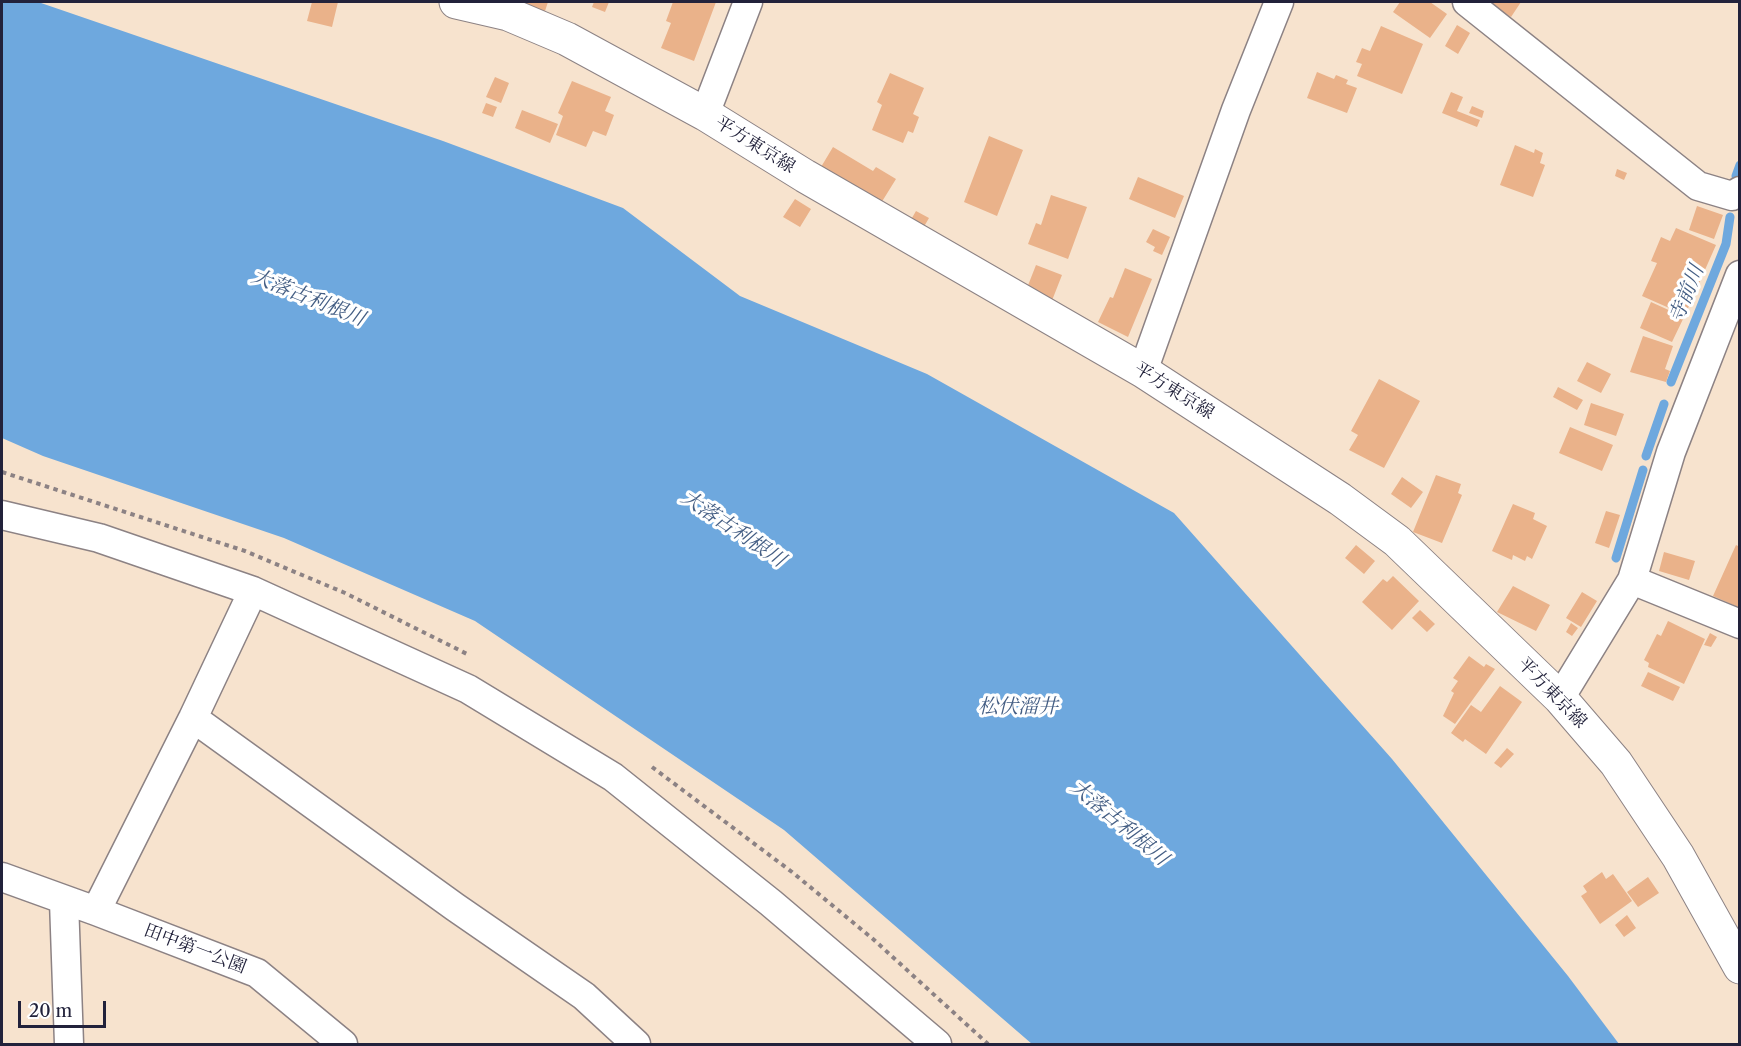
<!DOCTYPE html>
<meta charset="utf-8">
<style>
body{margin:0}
#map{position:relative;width:1741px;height:1046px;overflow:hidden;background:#f7e3ce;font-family:"Libre Caslon Text",serif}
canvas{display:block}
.frame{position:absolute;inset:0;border:3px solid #22223b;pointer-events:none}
.scale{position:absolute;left:18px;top:1001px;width:88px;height:27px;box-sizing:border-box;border:3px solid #22223b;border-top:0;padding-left:8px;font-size:18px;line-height:21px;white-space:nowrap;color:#22223b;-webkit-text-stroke:4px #fff;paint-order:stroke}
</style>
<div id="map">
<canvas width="1741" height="1046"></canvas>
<div class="frame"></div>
<div class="scale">20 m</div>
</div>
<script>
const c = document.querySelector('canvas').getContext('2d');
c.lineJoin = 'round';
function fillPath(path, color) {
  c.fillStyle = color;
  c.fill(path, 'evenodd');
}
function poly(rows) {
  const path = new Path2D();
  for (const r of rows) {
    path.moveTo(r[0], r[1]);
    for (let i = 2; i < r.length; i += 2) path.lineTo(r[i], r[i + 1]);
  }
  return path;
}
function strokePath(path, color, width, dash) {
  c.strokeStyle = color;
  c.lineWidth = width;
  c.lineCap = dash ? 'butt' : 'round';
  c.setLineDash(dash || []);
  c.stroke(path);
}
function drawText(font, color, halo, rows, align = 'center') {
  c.font = font + ' "Libre Caslon Text","Noto Serif JP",serif';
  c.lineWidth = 6;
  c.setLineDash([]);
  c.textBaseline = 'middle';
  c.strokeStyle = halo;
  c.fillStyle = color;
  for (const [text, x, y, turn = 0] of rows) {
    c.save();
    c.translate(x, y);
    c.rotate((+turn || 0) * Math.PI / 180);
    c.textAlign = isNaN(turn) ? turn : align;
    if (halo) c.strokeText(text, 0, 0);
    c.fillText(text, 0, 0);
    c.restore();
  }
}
fillPath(poly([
 [2,2,41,3,443,141,623,208,740,296,927,374,1174,513,1392,759,1568,976,1619,1044,1032,1044,784,830,475,621,284,538,43,456,2,438]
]), '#6ea8de');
strokePath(poly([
 [1736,176,1740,165],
 [1671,382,1726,244,1730,217],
 [1646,456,1664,404],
 [1616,558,1643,470]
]), '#6ea8de', 9);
fillPath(poly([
 [312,2,338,2,332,27,307,21],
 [527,2,548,2,545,11,526,6],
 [594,2,609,2,605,12,592,7],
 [673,2,716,2,694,61,661,48,671,23,666,21],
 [1400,2,1430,2,1447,14,1430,38,1393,12],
 [1492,2,1521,2,1511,17,1491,4],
 [1457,25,1470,33,1458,54,1445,46],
 [1381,26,1423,44,1402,94,1357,76,1362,64,1356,62,1362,48,1370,51],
 [1317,72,1334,79,1336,75,1348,80,1346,84,1357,88,1347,113,1307,98],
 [890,73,924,88,913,114,919,117,913,133,908,131,903,143,872,130,882,105,877,102],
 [495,77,509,83,501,103,486,97],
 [572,81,611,97,605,111,614,115,606,136,593,131,586,147,556,135,563,116,558,113],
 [1451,92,1463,97,1457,111,1480,120,1477,127,1442,113],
 [486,103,497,107,493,117,482,113],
 [1472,106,1484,111,1482,118,1469,113],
 [522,110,558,124,550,143,515,128],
 [989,136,1023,150,997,216,964,202],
 [1515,145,1534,153,1535,149,1543,153,1540,163,1545,165,1533,197,1500,185],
 [833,147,873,171,876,167,896,179,878,208,818,172],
 [1617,169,1627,173,1624,180,1615,176],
 [1138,177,1184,196,1175,218,1129,199],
 [1051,195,1087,207,1068,259,1028,244,1036,223,1041,225],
 [795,199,811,209,800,227,783,217],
 [1697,206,1723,215,1714,239,1689,230],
 [916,211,929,218,922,230,909,223],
 [1676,228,1716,245,1685,315,1642,296,1657,263,1651,261,1661,237,1670,241],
 [1153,229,1170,237,1162,255,1153,251,1155,247,1146,242],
 [1036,265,1062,275,1051,303,1025,293],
 [1125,268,1152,279,1128,337,1098,322,1110,297,1113,298],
 [1651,302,1684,317,1672,342,1640,328],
 [1643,336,1673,346,1665,369,1670,371,1666,382,1630,372],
 [1587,362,1611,374,1601,393,1577,381],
 [1379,379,1420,401,1384,468,1349,450,1358,435,1351,431],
 [1558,387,1583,400,1577,410,1553,397],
 [1591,403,1624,414,1616,436,1584,425],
 [1570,427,1613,445,1602,471,1559,453],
 [1436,475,1461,484,1458,493,1462,495,1442,543,1413,532],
 [1402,477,1423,492,1411,508,1391,494],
 [1513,504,1535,513,1533,519,1547,526,1532,559,1527,556,1525,561,1513,555,1512,560,1492,551],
 [1606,511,1620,515,1609,548,1595,543],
 [1356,545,1375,561,1364,574,1345,558],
 [1736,545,1740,547,1738,607,1713,596],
 [1664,552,1695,561,1689,580,1659,571],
 [1393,576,1419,601,1392,630,1362,602,1383,579,1387,582],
 [1513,586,1550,605,1536,631,1497,612],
 [1582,592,1597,601,1581,627,1566,618],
 [1420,610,1435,624,1427,632,1412,618],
 [1668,621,1705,639,1684,684,1648,667,1649,663,1644,660,1657,634,1661,636],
 [1571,623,1578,628,1572,636,1566,632],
 [1710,633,1717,637,1711,647,1704,645],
 [1469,656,1484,667,1486,664,1495,669,1455,724,1443,716,1454,693,1451,691,1458,681,1453,678],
 [1648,672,1680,687,1673,701,1641,686],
 [1500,686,1522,702,1486,754,1465,739,1463,742,1451,733,1471,705,1481,712],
 [1507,748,1514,754,1501,768,1494,763],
 [1602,872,1606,879,1613,874,1632,901,1600,924,1581,896,1587,892,1583,886],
 [1648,877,1659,893,1638,907,1627,892],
 [1627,915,1636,928,1624,937,1615,925]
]), '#eab28a');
const street = poly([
 [1467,2,1698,186,1732,196,1740,191],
 [705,114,748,2],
 [1143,371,1236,110,1279,2],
 [2,515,99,538,253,591,468,689,613,777,771,903,937,1044],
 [1632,580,1740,624],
 [1560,698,1632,580,1671,452,1740,275],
 [193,718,455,907,584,996,636,1044],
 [2,877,96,911,257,973,343,1044],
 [64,901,69,1044],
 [96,911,193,718,253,591]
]);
const secondary = poly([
 [456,2,508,14,567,39,705,114,805,176,1143,371,1340,499,1397,541,1560,698,1616,763,1678,856,1740,967]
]);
strokePath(street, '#8c8284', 31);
strokePath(secondary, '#8c8284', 35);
strokePath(poly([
 [2,472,245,551,345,593,467,654],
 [652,767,792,872,873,939,988,1044]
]), '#8c8284', 4, [4.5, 4.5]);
strokePath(street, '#fff', 28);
strokePath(secondary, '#fff', 33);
drawText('18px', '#22223b', '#fff', [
 ["平方東京線",755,145,32],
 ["平方東京線",1174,391,32],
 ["平方東京線",1552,693,46],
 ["田中第一公園",195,949,21]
]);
drawText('italic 20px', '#445e84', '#fff', [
 ["寺前川",1687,294,-68],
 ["大落古利根川",308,298,22],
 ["大落古利根川",733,529,34],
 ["松伏溜井",1018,707],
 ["大落古利根川",1119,823,40]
]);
</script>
